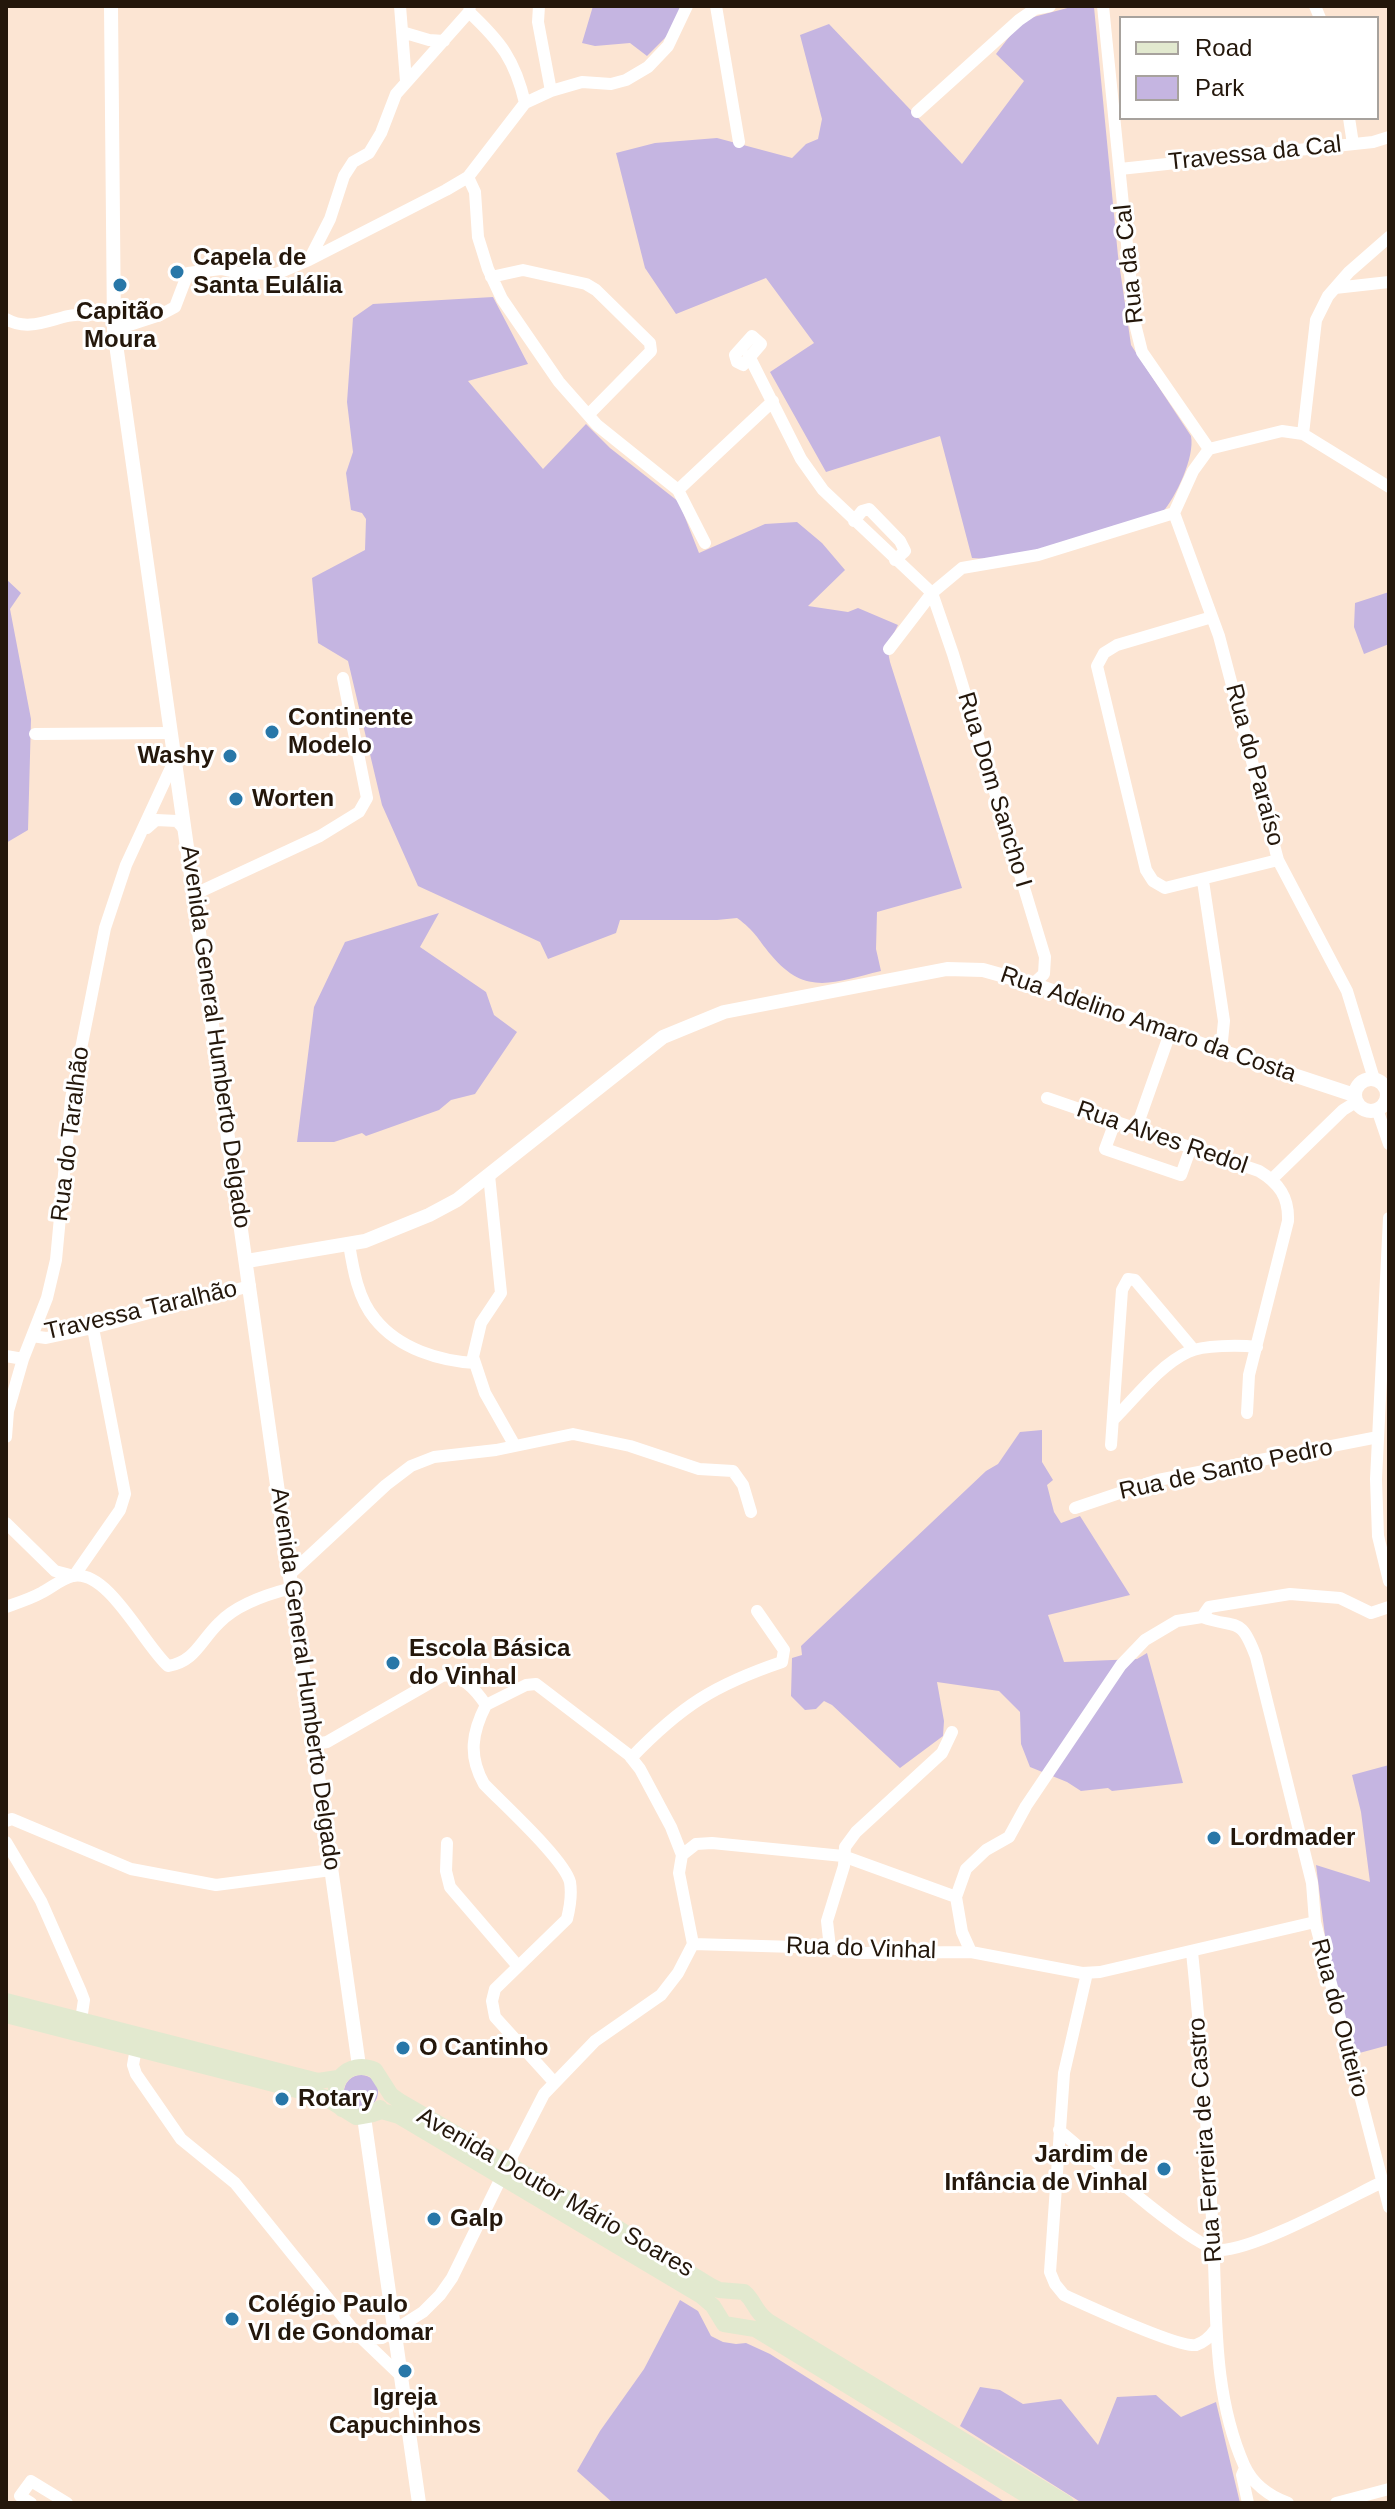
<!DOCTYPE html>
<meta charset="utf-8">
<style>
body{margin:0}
#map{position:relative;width:1395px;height:2509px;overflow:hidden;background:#fce5d3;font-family:Arial,sans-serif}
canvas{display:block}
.frame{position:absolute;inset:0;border:8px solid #24170b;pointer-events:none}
.legend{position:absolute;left:1119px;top:16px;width:260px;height:104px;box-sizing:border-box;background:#fff;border:2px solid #a7a29d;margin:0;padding:10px 14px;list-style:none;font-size:24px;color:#24170b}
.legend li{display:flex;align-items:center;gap:16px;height:40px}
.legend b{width:40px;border:2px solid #a7a29d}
</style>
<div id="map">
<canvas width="1395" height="2509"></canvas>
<div class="frame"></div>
<ul class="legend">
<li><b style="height:10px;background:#e2e9cf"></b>Road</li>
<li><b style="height:22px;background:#c5b5e1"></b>Park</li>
</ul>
</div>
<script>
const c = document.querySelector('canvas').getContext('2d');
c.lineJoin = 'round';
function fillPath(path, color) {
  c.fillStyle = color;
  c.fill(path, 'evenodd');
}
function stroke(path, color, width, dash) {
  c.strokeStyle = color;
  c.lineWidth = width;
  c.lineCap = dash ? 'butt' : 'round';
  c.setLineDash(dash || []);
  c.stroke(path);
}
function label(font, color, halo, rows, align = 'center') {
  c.font = font + ' Arial,sans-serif';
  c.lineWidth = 6;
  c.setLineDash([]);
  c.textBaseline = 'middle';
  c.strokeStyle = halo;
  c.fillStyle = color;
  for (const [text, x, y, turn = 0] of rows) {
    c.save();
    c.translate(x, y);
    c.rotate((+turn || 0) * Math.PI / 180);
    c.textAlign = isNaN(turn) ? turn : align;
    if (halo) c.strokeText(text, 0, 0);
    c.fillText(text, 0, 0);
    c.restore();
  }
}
fillPath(new Path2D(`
 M593 6H682L667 36 647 56 630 43 595 46 582 43Z
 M1075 6 1094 7 1118 256 1131 345 1191 436C1195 457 1176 497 1162 513L1004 560 972 558 940 436 826 472 770 372 814 343 766 278 676 314 645 268 616 153 655 143 717 138 792 158 806 144 818 139 822 119 800 35 829 24 962 164 1024 81 996 54 1022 20Z
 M493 297 528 364 468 381 543 469 586 424 610 448 679 502 699 553 765 524 797 522 822 543 845 570 808 606 848 612 858 608 898 625 887 647 890 662 962 888 877 912 876 949 881 971C834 982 806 997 771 955 757 938 755 931 737 918L717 920H620L616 933 548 959 540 942 418 886 382 805 348 661 318 643 312 578 365 550 366 519 362 513 351 510 346 473 353 452 347 402 353 318 373 304Z
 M6 579 21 593 10 609 31 719 28 830 6 843Z
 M1389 592V644L1364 654 1354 627 1355 603Z
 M439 913 420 947 486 992 494 1015 517 1032 475 1094 451 1100 439 1110 366 1136 362 1133 334 1142H297L314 1007 345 942Z
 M1042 1430V1462L1053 1480 1047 1485 1054 1512 1061 1523 1080 1516 1130 1595 1048 1615 1064 1662 1137 1659 1147 1653 1183 1783 1112 1791 1108 1788 1081 1791 1067 1782 1030 1767 1021 1744 1020 1712 999 1691 937 1682 944 1721 943 1736 900 1768 832 1705 824 1701 816 1709 805 1710 791 1696 792 1658 802 1655 801 1646 986 1471 998 1464 1020 1432Z
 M1389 1765V2045L1352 2055 1326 1944 1316 1865 1370 1882 1361 1812 1352 1775Z
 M344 2092a17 17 0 1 1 34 0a17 17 0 1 1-34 0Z
 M680 2300 698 2311 711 2336 723 2342 736 2344 746 2343 770 2354 1006 2503H613L577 2471 600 2431 644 2369Z
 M980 2387 1000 2390 1023 2404 1061 2399 1098 2445 1117 2397 1156 2395 1181 2417 1216 2402 1240 2503H1082L960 2426Z`), '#c5b5e1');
stroke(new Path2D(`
 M400 6 406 81
 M539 6 538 22 551 91
 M716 6 739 142
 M1103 6 1135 324 1142 352 1209 449 1282 431 1303 434 1389 487
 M1315 6 1320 18
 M469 12C501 42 515 60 525 103
 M402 32 429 40 444 41
 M917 112 1019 20 1035 9 1050 6
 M1349 118 1353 144
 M1120 169 1373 142 1389 137
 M468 177 475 192 478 237 488 269 502 299 559 382 597 425 678 490 705 543
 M309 260 330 219 344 176 353 162 369 153 381 133 396 94 469 12 470 6
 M491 277 523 270 586 284 596 290 650 343 651 351 589 414
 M1335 288 1389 282
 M6 319C27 331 46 321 68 316 82 313 99 315 114 315
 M114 330 160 315 175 307 188 273 221 269 240 273 276 274 309 260 446 190 468 177 525 103 551 91 582 82 611 84 626 80 648 67 668 46 687 6
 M752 336 761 344 743 365 737 362 735 355Z
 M749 356 801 459 823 490 932 593 953 654 1045 957 1044 974 1033 984
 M1303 434 1316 320 1328 296 1349 272 1389 237
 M1209 449 1193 471 1174 513 1219 636 1278 860 1347 991 1374 1079
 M678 490 773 401
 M854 521 862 511 869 509 900 541 905 551 895 560
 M1212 617 1117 645 1104 653 1097 666 1146 870 1153 881 1165 888 1278 860
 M889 649 932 593 962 568 1038 555 1174 513
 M35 734 171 733
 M147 828 156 820 177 821 185 830
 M1203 881 1224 1021 1221 1051
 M195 894 320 836 359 812 367 798 343 678
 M1047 1098 1259 1171C1279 1183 1289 1197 1288 1221L1249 1375 1247 1413
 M1377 1109 1389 1144
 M1115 1122 1105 1149 1181 1175 1191 1147
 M1136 1129 1170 1033
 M489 1175 501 1293 481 1323 473 1357 485 1393 515 1446
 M1272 1179 1343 1110 1356 1102
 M1389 1218 1376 1479 1378 1536 1389 1581
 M349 1244C353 1269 358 1299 375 1319 399 1349 440 1361 475 1363
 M32 1336 46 1338 93 1328 250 1286
 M6 1356 23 1359
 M1114 1419C1136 1397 1160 1365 1188 1352 1203 1345 1240 1345 1257 1347
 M6 1437 8 1411 23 1359 47 1298 56 1260 71 1099 105 928 126 865 175 759
 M1111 1445 1122 1290 1128 1279 1135 1280 1194 1350
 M1075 1508 1158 1480 1378 1437
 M6 1523 55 1571 74 1576 120 1510 125 1494 93 1328
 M290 1574 386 1485 411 1466 434 1457 496 1450 573 1434 630 1446 699 1469 733 1471 743 1485 751 1512
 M6 1607C17 1603 30 1599 41 1593 51 1588 61 1579 73 1576 108 1569 144 1645 168 1666 195 1662 201 1640 219 1623 236 1605 268 1594 292 1588
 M1389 1607 1371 1613 1340 1598 1290 1594 1209 1607 1202 1617C1237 1630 1240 1614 1256 1657L1312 1883 1315 1922 1389 2207
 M486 1705C472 1732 468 1756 484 1784 503 1804 564 1859 570 1882 572 1894 570 1907 567 1919L495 1989 492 2001 495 2017 554 2082
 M486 1705 526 1685 536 1684 629 1755 640 1769 671 1827 682 1855 679 1873 693 1944
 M315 1744 327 1742 442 1676C461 1672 476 1690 486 1705
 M631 1758C681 1706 714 1685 782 1662L784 1650 757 1611
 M6 1821 12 1819 131 1869 216 1885 331 1870
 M6 1842 41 1901 81 1992 84 2000 81 2020
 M447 1843 446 1871 450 1887 517 1965
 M682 1855 696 1844 712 1843 843 1856 956 1897
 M830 1948 827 1921 844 1866 845 1847 856 1832 942 1753 952 1732
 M971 1952 962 1932 956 1897 966 1869 986 1850 1009 1837 1026 1806 1121 1665 1145 1640 1177 1621 1202 1617
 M1192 1952C1202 2047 1208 2142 1213 2237 1217 2314 1212 2392 1244 2465 1252 2483 1269 2496 1288 2503
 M1087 1973 1064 2073 1050 2272 1055 2284 1064 2295C1086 2305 1178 2348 1196 2345 1205 2342 1210 2337 1215 2330
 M136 2048 133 2065 136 2074 181 2139 235 2183 356 2333 400 2375
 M1059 2130C1085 2152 1193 2248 1219 2250 1253 2251 1347 2199 1382 2182
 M508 2164 544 2094 595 2041 661 1995 678 1973 693 1944 830 1948 860 1953 971 1952 1082 1973 1100 1972 1315 1922
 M363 2339 382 2338 423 2312 440 2295 452 2278 502 2176
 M1245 2468 1242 2475 1248 2503
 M31 2503 20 2496 31 2481 67 2503
 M1336 2503 1389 2489`), '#fff', 12);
stroke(new Path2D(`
 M111 6 114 330 359 2066
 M1355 1095a16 16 0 1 1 32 0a16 16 0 1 1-32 0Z
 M247 1261 365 1241 429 1215 457 1200 663 1037 724 1012 947 969 983 970 1033 984 1221 1051 1354 1095
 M364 2117 419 2503`), '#fff', 14);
stroke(new Path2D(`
 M6 2001 318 2081 338 2078
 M6 2015 324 2097 356 2117 373 2114 380 2108
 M342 2109C324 2084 348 2058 375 2070L391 2095 401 2102 616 2227 711 2286 719 2290 744 2292C756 2302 753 2310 768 2321L1066 2503
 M373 2114 382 2111 399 2116 700 2295 713 2306 724 2324 755 2329 1039 2503`), '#e2e9cf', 16);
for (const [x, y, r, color] of [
 [177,272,8,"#2877a8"],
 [120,285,8,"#2877a8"],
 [272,732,8,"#2877a8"],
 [230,756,8,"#2877a8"],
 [236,799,8,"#2877a8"],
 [393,1663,8,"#2877a8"],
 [1214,1838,8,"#2877a8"],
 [403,2048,8,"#2877a8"],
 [282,2099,8,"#2877a8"],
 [1164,2169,8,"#2877a8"],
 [434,2219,8,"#2877a8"],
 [232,2319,8,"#2877a8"],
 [405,2371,8,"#2877a8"]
]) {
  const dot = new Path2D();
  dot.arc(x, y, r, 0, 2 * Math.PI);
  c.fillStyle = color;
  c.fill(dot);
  stroke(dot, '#fff', 3);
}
label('24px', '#24170b', '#fff', [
 ["Travessa da Cal",1255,154,-6],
 ["Rua da Cal",1130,264,-96],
 ["Rua do Paraíso",1254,765,75],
 ["Rua Dom Sancho I",994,790,73],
 ["Rua Adelino Amaro da Costa",1148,1025,19],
 ["Avenida General Humberto Delgado",215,1037,82],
 ["Rua do Taralhão",71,1134,-83],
 ["Rua Alves Redol",1162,1138,19],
 ["Travessa Taralhão",141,1311,-13],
 ["Rua de Santo Pedro",1226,1470,-12],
 ["Avenida General Humberto Delgado",305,1679,82],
 ["Rua do Vinhal",861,1949,2],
 ["Rua do Outeiro",1339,2018,75],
 ["Rua Ferreira de Castro",1206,2140,-94],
 ["Avenida Doutor Mário Soares",555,2193,30]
]);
label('bold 24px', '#24170b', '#fff', [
 ["Capela de",193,258],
 ["Santa Eulália",193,286],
 ["Capitão",120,312,"center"],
 ["Moura",120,340,"center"],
 ["Continente",288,718],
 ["Modelo",288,746],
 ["Washy",214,756,"right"],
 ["Worten",252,799],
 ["Escola Básica",409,1649],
 ["do Vinhal",409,1677],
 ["Lordmader",1230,1838],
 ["O Cantinho",419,2048],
 ["Rotary",298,2099],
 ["Jardim de",1148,2155,"right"],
 ["Infância de Vinhal",1148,2183,"right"],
 ["Galp",450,2219],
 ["Colégio Paulo",248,2305],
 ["VI de Gondomar",248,2333],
 ["Igreja",405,2398,"center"],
 ["Capuchinhos",405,2426,"center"]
], 'left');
</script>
